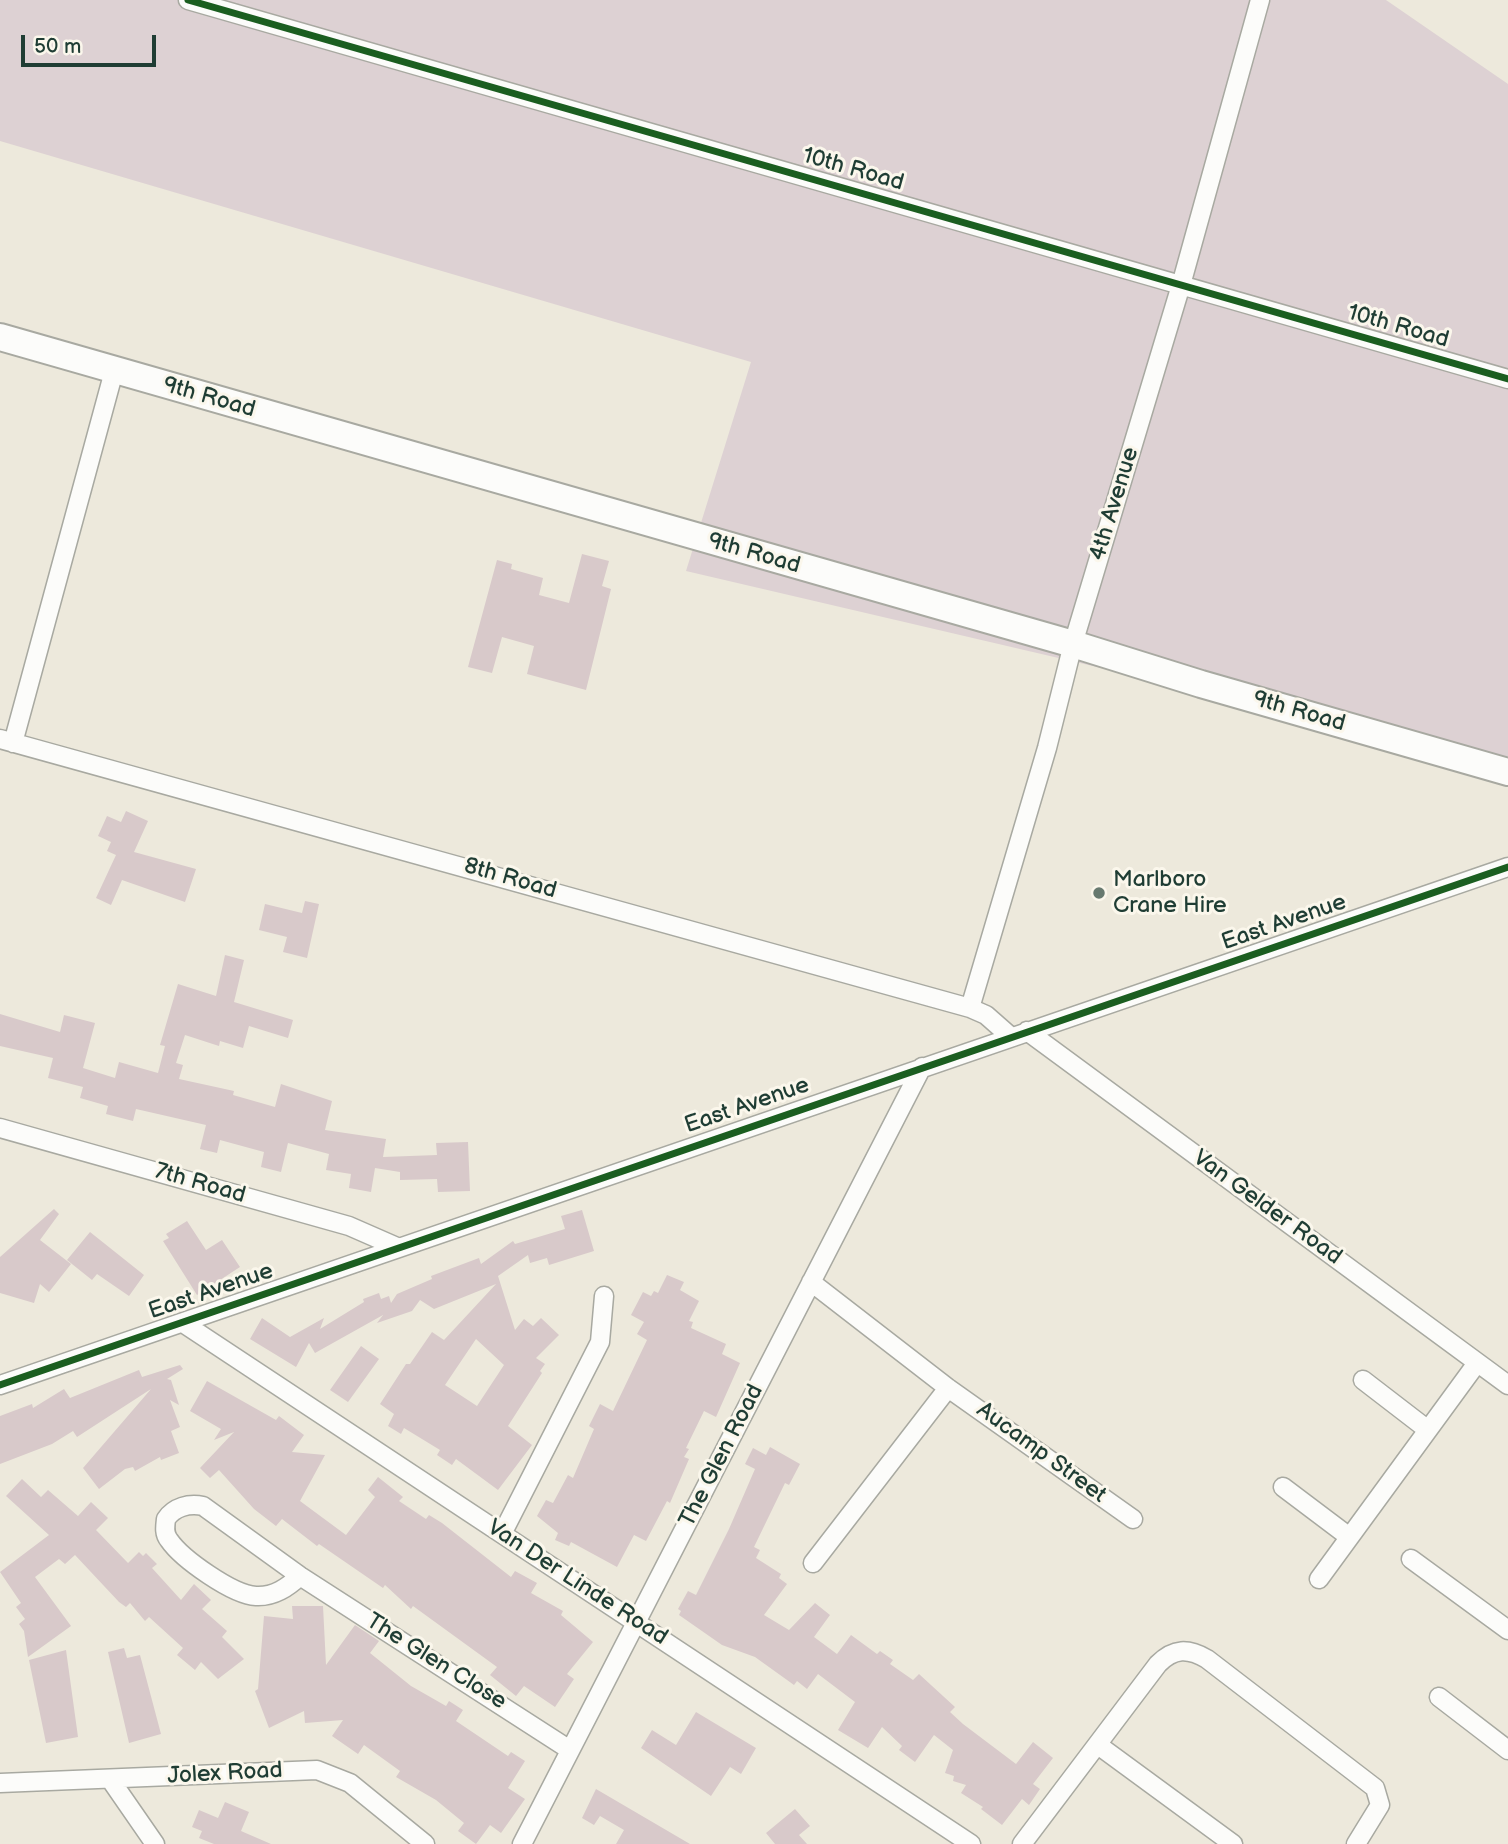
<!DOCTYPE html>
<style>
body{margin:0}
#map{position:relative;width:1508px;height:1844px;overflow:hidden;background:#ede9dc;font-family:"Balsamiq Sans",sans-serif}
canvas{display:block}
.scale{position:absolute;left:21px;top:35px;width:135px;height:32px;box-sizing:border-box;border:4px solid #1f3d34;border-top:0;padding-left:9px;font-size:21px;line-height:24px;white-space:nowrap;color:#1f3d34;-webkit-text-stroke:5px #fbf7ec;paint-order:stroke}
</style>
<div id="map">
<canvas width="1508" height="1844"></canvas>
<div class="scale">50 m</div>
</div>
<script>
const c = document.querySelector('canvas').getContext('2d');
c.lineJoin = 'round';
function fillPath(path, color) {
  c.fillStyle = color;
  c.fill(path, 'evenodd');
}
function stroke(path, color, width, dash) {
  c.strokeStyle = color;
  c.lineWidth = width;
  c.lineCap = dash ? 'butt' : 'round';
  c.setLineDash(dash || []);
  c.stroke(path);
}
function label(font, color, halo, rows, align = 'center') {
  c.font = font + ' "Balsamiq Sans",sans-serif';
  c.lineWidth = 6;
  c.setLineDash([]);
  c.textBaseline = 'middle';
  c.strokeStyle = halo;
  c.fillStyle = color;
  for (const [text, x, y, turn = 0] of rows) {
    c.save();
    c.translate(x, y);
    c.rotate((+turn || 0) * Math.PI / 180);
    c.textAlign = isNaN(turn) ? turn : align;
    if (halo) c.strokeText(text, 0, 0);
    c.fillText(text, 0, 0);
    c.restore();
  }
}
fillPath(new Path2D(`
 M0 0H1386L1508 84V763L686 571 751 362 0 141Z`), '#ddd1d3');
fillPath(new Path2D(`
 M582 554 609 561 602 586 611 589 586 690 527 674 534 646 502 637 492 673 468 667 497 560 512 564 511 569 543 578 539 595 569 603Z
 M126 811 148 821 134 852 196 869 185 902 122 880 111 905 96 898 116 855 107 851 111 842 98 836 107 816 121 822Z
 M305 901 319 904 307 958 283 952 287 937 259 930 265 904 302 913Z
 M225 955 244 960 234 1002 293 1020 288 1038 249 1026 243 1048 220 1041 219 1046 185 1035 176 1063 183 1065 179 1079 234 1091 233 1095 275 1107 281 1084 332 1101 325 1130 386 1139 383 1157 437 1155 436 1143 468 1142 470 1191 438 1192 437 1179 400 1180V1172L375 1168 371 1192 349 1188 351 1174 326 1170 329 1154 288 1143 281 1172 261 1167 264 1152 220 1140 217 1153 200 1149 206 1125 136 1109 133 1121 106 1114 108 1106 80 1098 83 1087 48 1078 53 1058 0 1046V1014L60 1032 64 1015 95 1023 83 1068 115 1078 119 1062 158 1073 165 1046 160 1045 178 984 216 996Z
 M54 1209 59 1214 40 1240 71 1264 49 1292 40 1284 34 1303 0 1293V1257Z
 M582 1210 594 1251 549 1265 547 1258 530 1263 528 1255 498 1276 515 1330 524 1319 533 1326 541 1318 559 1335 536 1358 545 1364 540 1371 542 1373 508 1426 532 1445 498 1490 456 1459 452 1465 437 1455 440 1450 404 1428 401 1434 388 1426 394 1414 380 1404 406 1364H410L432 1332 444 1340 496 1284 434 1309 420 1300 412 1311 377 1323 383 1315 315 1353 309 1343 296 1367 250 1339 262 1318 290 1337 324 1318 320 1329 364 1302 363 1299 379 1293 381 1299 389 1296 391 1303 397 1294 432 1279 431 1276 479 1258 481 1264 513 1241 515 1244 565 1229 561 1216ZM476 1339 504 1365 477 1406 445 1385Z
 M187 1221 206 1250 222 1240 240 1267 197 1295 163 1241 169 1238 166 1234Z
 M90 1232 144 1275 129 1296 97 1274 92 1280 67 1260Z
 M667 1275 684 1282 680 1290 699 1301 689 1321 693 1322 691 1328 726 1344 722 1354 740 1363 716 1417 704 1411 686 1448 689 1449 684 1457 689 1459 670 1503 667 1501 646 1541 634 1535 617 1567 571 1542 569 1546 555 1540 558 1533 537 1516 546 1500 553 1503 568 1475 573 1478 594 1429 589 1426 600 1404 613 1411 647 1340 637 1334 644 1322 631 1315 643 1292 651 1296 654 1291 658 1293Z
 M361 1346 379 1359 348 1402 330 1390Z
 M180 1365 183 1369 167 1379 171 1380 179 1405 170 1400 180 1427 171 1431 179 1453 161 1460 160 1457 135 1471 133 1467 125 1469 99 1489 83 1468 151 1389 77 1437 73 1431 52 1444 0 1464V1416L32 1404 33 1408 64 1389 70 1398 139 1370 142 1377Z
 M207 1381 276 1420 279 1416 304 1435 292 1452 325 1455 300 1501 346 1535 375 1497 368 1490 378 1477 403 1497 399 1501 426 1519 429 1515 442 1523 511 1577 515 1571 537 1583 531 1593 563 1611 561 1615 593 1642 567 1674 574 1679 555 1707 524 1686 516 1696 490 1675 497 1667 413 1606 411 1609 385 1585 383 1588 319 1544 317 1546 282 1519 276 1526 254 1509 219 1470 210 1478 200 1468 234 1432 214 1440 221 1429 190 1411Z
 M770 1447 800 1464 789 1485 785 1483 754 1547 760 1550 756 1558 781 1574 779 1578 787 1584 764 1615 789 1630 815 1603 830 1615 814 1637 837 1654 851 1635 877 1654 880 1651 893 1660 890 1664 913 1680 919 1674 955 1707 950 1712 963 1724 1016 1764 1033 1742 1053 1758 1033 1784 1040 1789 1029 1805 1022 1799 1002 1825 981 1809 983 1807 961 1793 966 1785 953 1781 954 1776 945 1773 953 1750 934 1735 915 1762 899 1750 902 1746 882 1727 868 1748 838 1730 855 1702 818 1674 807 1689 797 1681 794 1685 755 1657 722 1645 679 1615 681 1611 678 1609 688 1591 696 1595 729 1529 755 1469 745 1464 753 1448 766 1455Z
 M22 1479 41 1497 48 1490 78 1516 91 1502 108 1518 96 1530 128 1563 139 1552 143 1556 146 1553 157 1564 152 1568 181 1600 194 1584 211 1600 202 1609 227 1631 222 1637 244 1659 218 1679 201 1662 195 1670 177 1655 183 1648 149 1617 145 1621 130 1603 126 1607 119 1602 75 1555 65 1564 59 1559 35 1577 71 1626 28 1657 24 1631 19 1624 25 1619 16 1607 21 1603 0 1572 49 1535 6 1496Z
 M292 1606H323L326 1665 355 1625 379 1641 370 1653 411 1686 446 1706 449 1701 463 1710 456 1721 508 1756 511 1752 525 1761 508 1788 525 1799 501 1833 490 1825 476 1844 458 1831 464 1823 436 1800 396 1777 400 1771 364 1745 358 1754 332 1736 343 1720 305 1723 304 1711 269 1728 255 1691 258 1689 264 1616 293 1619Z
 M124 1648 127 1658 140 1655 161 1734 129 1743 108 1652Z
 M66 1650 78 1737 46 1743 29 1660Z
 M696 1712 756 1748 741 1774 730 1767 711 1796 641 1748 652 1730 676 1745Z
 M596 1789 690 1844H616L624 1830 600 1816 594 1825 582 1818Z
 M225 1802 249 1812 241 1831 271 1844H214L199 1838 202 1831 192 1827 199 1810 218 1818Z
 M795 1809 810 1826 799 1835 807 1844H775L766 1833Z`), '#d8c9ca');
const minor = new Path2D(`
 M188 0 1508 379
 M0 739 970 1008 986 1015 1011 1037
 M13 743 114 371
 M970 1008 1047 748 1073 644 1181 285 1260 0
 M1027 1031 1508 1385
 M0 1128 349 1226 397 1247
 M811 1282 948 1388 1133 1519
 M183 1323 971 1844
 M1363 1380 1428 1430
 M0 1385 1508 867
 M1283 1487 1348 1536
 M502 1534 600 1342 604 1296
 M1411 1559 1508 1630
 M813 1563 948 1388
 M300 1576C288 1587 274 1597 256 1596 233 1595 182 1559 169 1540 164 1534 165 1527 166 1519 174 1507 189 1503 203 1506L300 1576 570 1750
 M1319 1579 1477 1363
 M1439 1697 1508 1750
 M1098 1745 1233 1844
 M110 1779 155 1844
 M0 1783 317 1770 350 1783 425 1844
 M522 1844 922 1067
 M1022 1844 1158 1664C1174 1648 1188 1648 1207 1659L1375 1788 1380 1805 1356 1844`);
const secondary = new Path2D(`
 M0 337 1073 644 1201 684 1508 772`);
stroke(minor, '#a8a9a1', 21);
stroke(secondary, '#a8a9a1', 30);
stroke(minor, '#fcfcfa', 18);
stroke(secondary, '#fcfcfa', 26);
stroke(new Path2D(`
 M188 0 1508 379
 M0 1385 1508 867`), '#1b5e20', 7);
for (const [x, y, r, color] of [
 [1099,893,7,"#67796f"]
]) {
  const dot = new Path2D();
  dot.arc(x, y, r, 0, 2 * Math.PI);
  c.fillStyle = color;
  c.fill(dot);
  stroke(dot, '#fbf7ec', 2.5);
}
label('23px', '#1f3d34', '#fbf7ec', [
 ["10th Road",853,170,16],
 ["10th Road",1398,327,16],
 ["9th Road",209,398,16],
 ["4th Avenue",1115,504,-73],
 ["9th Road",754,554,16],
 ["9th Road",1299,712,16],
 ["8th Road",510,879,16],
 ["East Avenue",1284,923,-19],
 ["East Avenue",747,1106,-19],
 ["7th Road",200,1184,16],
 ["Van Gelder Road",1267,1208,36],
 ["East Avenue",211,1292,-19],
 ["Aucamp Street",1041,1453,36],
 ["The Glen Road",722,1456,-63],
 ["Van Der Linde Road",577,1583,33],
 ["The Glen Close",436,1662,32],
 ["Jolex Road",225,1774,-3]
]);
label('23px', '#1f3d34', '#fbf7ec', [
 ["Marlboro",1113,880],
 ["Crane Hire",1113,906]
], 'left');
</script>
